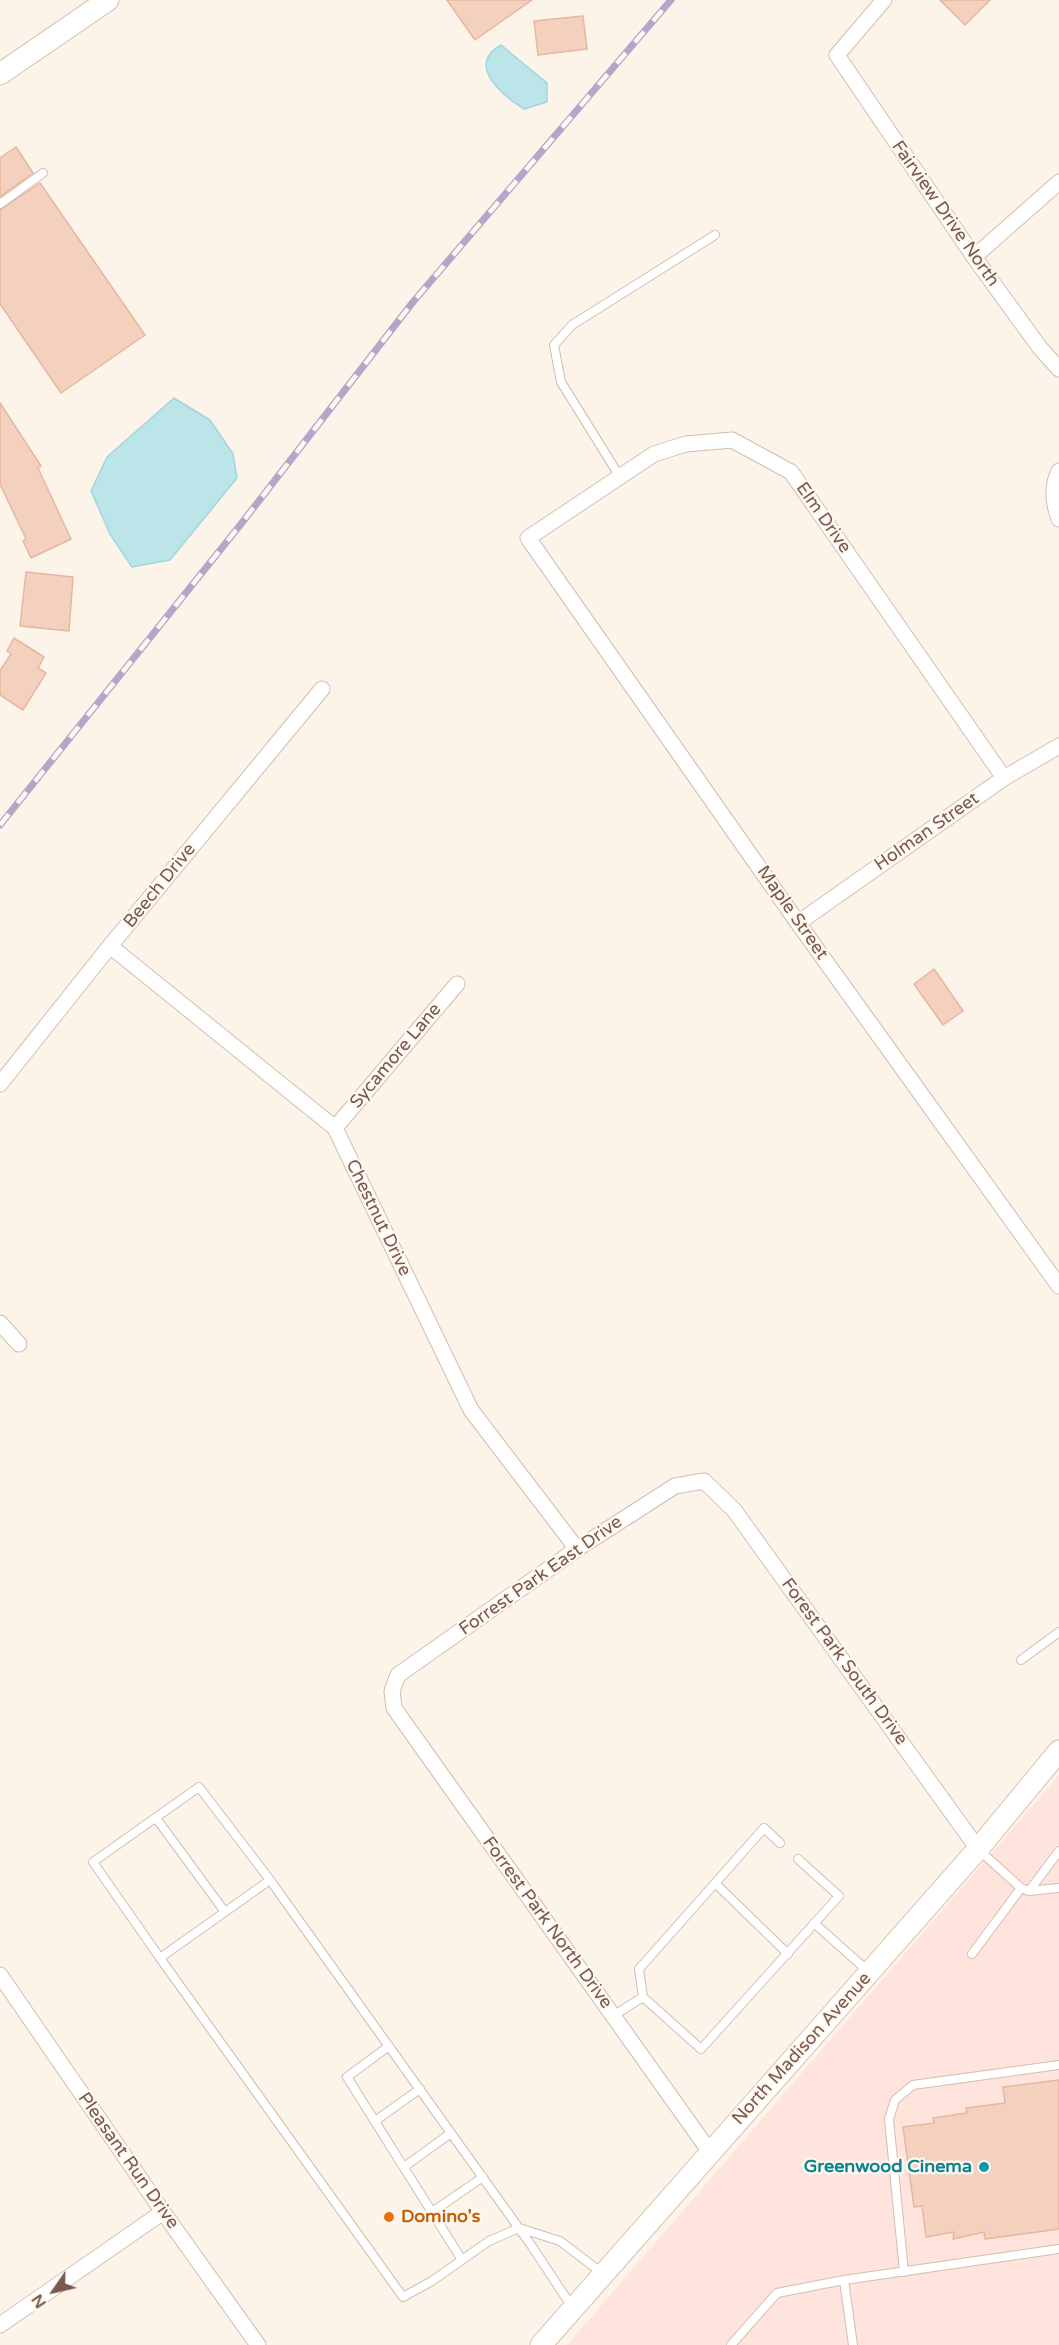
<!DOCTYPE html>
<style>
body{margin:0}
#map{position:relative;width:1059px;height:2345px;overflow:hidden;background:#fdf4e9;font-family:"Varela Round",sans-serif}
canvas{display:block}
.north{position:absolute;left:24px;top:2261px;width:60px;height:60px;-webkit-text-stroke:4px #fff8f0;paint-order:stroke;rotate:236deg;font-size:16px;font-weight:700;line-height:24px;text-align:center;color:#7a584b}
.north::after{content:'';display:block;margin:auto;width:21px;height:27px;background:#7a584b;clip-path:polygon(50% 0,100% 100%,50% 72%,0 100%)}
</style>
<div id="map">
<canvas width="1059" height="2345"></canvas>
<div class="north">N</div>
</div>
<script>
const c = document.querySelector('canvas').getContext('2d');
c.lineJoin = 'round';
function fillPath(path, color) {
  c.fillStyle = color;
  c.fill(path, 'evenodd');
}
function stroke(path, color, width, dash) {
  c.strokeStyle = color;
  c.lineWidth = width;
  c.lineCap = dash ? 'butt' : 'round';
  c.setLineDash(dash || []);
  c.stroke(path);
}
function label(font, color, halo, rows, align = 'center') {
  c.font = font + ' "Varela Round",sans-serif';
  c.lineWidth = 4.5;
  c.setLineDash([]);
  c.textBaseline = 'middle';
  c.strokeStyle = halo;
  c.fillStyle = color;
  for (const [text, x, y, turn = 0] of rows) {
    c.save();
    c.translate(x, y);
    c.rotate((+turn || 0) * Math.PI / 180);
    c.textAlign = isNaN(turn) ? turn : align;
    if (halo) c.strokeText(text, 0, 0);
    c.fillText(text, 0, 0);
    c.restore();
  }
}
fillPath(new Path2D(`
 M1059 1775V2345H567Z`), '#fee4dd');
const water = new Path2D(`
 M501 45 547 83V102L524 109C503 96 465 65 501 45Z
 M174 398 210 420 233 454 237 478 170 560 132 567 110 534 91 491 107 457Z`);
fillPath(water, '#bce5e9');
stroke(water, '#a1d6db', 1.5);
const building = new Path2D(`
 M447 0H532L475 40Z
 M940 0H990L965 25Z
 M583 16 587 49 538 55 534 21Z
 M16 147 33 173 0 197V158Z
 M40 183 145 335 61 393 0 304V210Z
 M0 403 41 466 38 468 71 539 31 558 23 541 26 539 0 484Z
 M26 572 73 577 69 631 20 626Z
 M14 638 44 657 38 668 46 673 23 710 0 695V671L11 654 7 651Z
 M934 969 963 1011 943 1025 914 984Z
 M1059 2080V2229L985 2239 984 2232 953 2239 954 2232 926 2237 922 2206 914 2207 903 2127 934 2123 933 2118 967 2113 966 2108 1005 2103 1003 2087Z`);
fillPath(building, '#f4d1bf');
stroke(building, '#e7b69f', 1.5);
const service = new Path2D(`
 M0 204 43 173
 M620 477 561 382 554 345 572 325 715 235
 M1021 1660 1059 1632
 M156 1818 225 1912
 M980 1851 1021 1888 1029 1891 1059 1888
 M270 1880 160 1958 403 2297 432 2281 489 2241 519 2228 560 2241 602 2273
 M715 1883 788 1954
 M1029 1891 1059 1851
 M814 1923 869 1972
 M972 1954 1021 1888
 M160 1958 93 1862 199 1787 270 1880 531 2245 572 2307
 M643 1997 639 1969 764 1828 780 1843
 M613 2016 643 1997 701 2049 839 1896 798 1859
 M389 2046 347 2077 462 2260
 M375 2121 420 2089
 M404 2167 451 2133
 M432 2212 483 2177
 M904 2272 889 2119 895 2100 913 2085 1059 2065
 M844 2280 853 2345
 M731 2345 777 2293 844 2280 1059 2249`);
const minor = new Path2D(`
 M884 0 837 55 974 257 1040 348 1059 369
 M974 257 1059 182
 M1059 471C1051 487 1053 503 1059 519
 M1004 778 791 472 732 440 686 444 654 454 528 538 798 923 1059 1286
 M798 923 1004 778 1059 746
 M110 946 335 1128 471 1410 577 1549
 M0 1084 110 946 322 689
 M335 1128 457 984
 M0 1323 19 1344
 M0 1975 163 2212 258 2345
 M710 2152 394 1708 392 1691 398 1675 577 1549 675 1486 704 1481 734 1510 978 1849
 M0 2325 163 2212`);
const secondary = new Path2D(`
 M0 74 108 0
 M541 2345 978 1849 1059 1751`);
stroke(service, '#d3bdb0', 10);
stroke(minor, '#d3bdb0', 17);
stroke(secondary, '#d6bdad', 23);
stroke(service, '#fff', 8);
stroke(minor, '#fff', 15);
stroke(secondary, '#fff', 21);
const rail = new Path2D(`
 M0 825 241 524 413 302 671 0`);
stroke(rail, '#b6a5c9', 7);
stroke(rail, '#fff8f0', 4.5, [14]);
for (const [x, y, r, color] of [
 [984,2167,6,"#0f9aa8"],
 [389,2217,6,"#e8710a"]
]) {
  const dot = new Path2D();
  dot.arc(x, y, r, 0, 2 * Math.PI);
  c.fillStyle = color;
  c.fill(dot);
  stroke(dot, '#fff8f0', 2);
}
label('18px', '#7a584b', '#fff8f0', [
 ["Fairview Drive North",945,214,55],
 ["Elm Drive",823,518,55],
 ["Holman Street",927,832,-35],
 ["Beech Drive",160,886,-51],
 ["Maple Street",792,913,55],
 ["Sycamore Lane",396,1056,-50],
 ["Chestnut Drive",378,1218,64],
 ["Forrest Park East Drive",541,1576,-35],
 ["Forest Park South Drive",844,1662,54],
 ["Forrest Park North Drive",547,1923,54],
 ["North Madison Avenue",802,2049,-48],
 ["Pleasant Run Drive",128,2161,55]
]);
label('bold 18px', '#0d838f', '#fff8f0', [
 ["Greenwood Cinema",972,2167]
], 'right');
label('bold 18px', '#c56008', '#fff8f0', [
 ["Domino's",401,2217]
], 'left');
</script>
